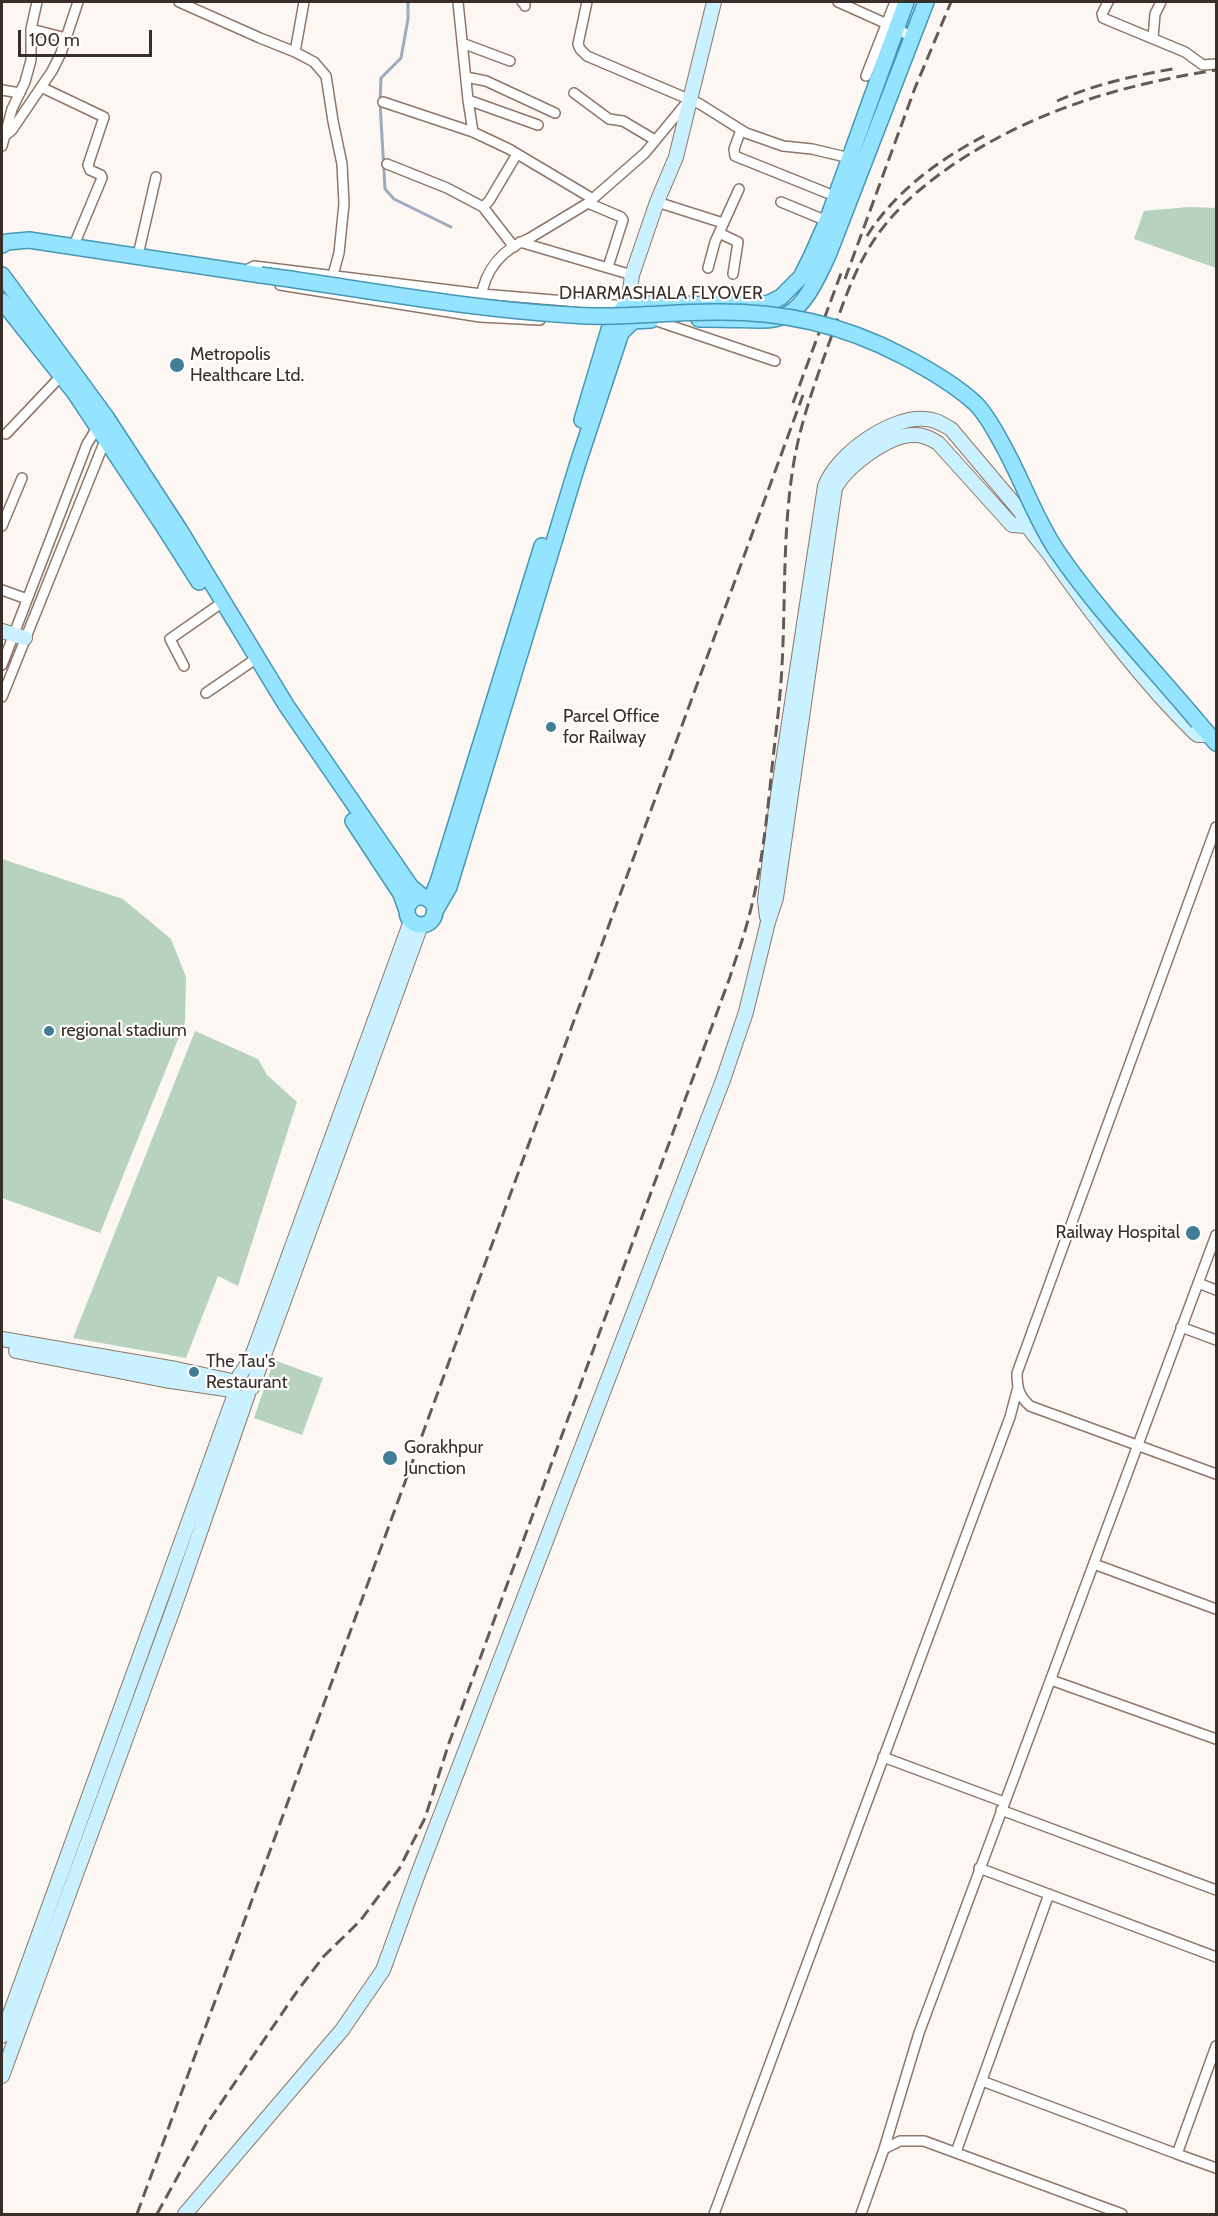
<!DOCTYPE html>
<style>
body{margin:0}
#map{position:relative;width:1218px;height:2216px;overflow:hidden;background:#fcf7f3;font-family:Cabin,sans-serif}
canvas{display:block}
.frame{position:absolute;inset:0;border:3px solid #392e28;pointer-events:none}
.scale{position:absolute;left:18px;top:30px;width:134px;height:27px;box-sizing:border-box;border:3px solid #392e28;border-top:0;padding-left:8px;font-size:18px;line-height:21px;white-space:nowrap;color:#392e28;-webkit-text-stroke:4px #fff;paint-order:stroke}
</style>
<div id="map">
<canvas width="1218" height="2216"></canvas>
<div class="frame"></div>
<div class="scale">100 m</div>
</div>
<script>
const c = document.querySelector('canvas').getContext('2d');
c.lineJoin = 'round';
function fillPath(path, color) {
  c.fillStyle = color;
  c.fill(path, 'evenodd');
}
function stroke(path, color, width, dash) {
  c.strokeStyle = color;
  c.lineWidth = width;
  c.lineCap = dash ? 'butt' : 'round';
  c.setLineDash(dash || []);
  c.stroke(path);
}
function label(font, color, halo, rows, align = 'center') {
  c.font = font + ' Cabin,sans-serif';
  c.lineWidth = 4.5;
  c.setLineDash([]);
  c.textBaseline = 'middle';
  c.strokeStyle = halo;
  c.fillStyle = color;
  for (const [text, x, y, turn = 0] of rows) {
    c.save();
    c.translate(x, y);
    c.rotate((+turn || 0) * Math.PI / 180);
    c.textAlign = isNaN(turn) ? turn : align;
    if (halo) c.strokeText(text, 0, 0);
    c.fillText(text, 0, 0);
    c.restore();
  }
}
fillPath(new Path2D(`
 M1189 207 1216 208V268L1134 239 1144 211Z
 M2 859 123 899 171 939 186 977 185 1022 100 1233 2 1198Z
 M195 1031 258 1059 267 1075 297 1102 238 1286 218 1276 186 1358 73 1338Z
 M274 1360 323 1378 302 1435 254 1418Z`), '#b7d2bf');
stroke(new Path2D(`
 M408 2V19L401 58 381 78 380 102 385 189 394 199 451 227`), '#9cacbd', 3);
const street = new Path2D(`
 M179 2 260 38 295 52 314 62 326 76 333 121 342 164 344 204 339 253 333 275
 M458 2 468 100 538 125
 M522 2 525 4V6
 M587 2 578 44 580 49 587 56 700 104 746 133 783 146 812 149 850 158
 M838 2 896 28 913 38
 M1108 2 1102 14 1103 18 1185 52 1203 65 1216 64
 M31 29 66 38
 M1153 38 1155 14 1161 2
 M462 43 510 61
 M295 52 304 2
 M866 76 895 2
 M466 77 486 81 555 113
 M41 87 104 117 88 165 90 170 101 175 102 178 74 245
 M2 90 20 93
 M574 93 609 119 623 121 655 140
 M468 100 473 132
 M383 102 473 132 509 149 593 199
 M741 130 734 149 735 156 827 193
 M6 135 12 130 52 71 61 53 78 2
 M2 146 12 109 25 82 31 60V29L37 2
 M387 164 447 188 483 207 514 247
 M657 202 723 223
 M781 202 827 221
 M588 203 621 217 623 220 608 267
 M483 207 489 201 517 154
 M719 233 738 242 733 274
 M520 242 632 275
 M138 255 156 177
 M708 268 715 242 739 189
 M243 272 254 266 482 294 625 306
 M280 285 480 317 540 320
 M481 298C485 269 503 249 530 238L588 203 645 153 688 101
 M654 320 775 361
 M6 434 61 376
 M2 526 22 478
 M2 590 27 599
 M2 665 87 444 100 423
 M184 666 170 639 223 602
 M206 693 257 658
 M2 697 106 438
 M1216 827 1017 1373C1017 1388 1019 1396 1030 1406L1216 1474
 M1198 1283 1216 1290
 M1181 1327 1216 1340
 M1094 1564 1216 1609
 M1051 1680 1216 1739
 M883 1757 1004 1802
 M1001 1810 1216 1890
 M979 1868 1216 1957
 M982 2081 1177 2154 1216 2046
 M884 2149 900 2141H924L1122 2214
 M956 2152 1049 1894
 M1177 2154 1216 2168
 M714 2214 1010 1417 1018 1387
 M861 2214 884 2149 919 2033 1216 1235`);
const secondary = new Path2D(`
 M628 305 632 275 657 202 676 157 714 2
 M2 631 25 638
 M767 917 765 900 776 808 825 486C837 454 891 416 925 419 935 419 942 424 951 429L1021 512C1027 530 1041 542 1052 558 1095 618 1142 681 1195 733L1198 735H1209
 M2 1339 176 1369 232 1381
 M16 1351 164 1380 232 1390
 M239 1376 251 1359 411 921
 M252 1388 421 925
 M2 2036 235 1394
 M2 2076 174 1607 248 1394
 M185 2214 342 2030 383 1970 418 1874 723 1080 746 1012 768 922 776 898 835 488C847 466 890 433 916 435 924 435 931 439 938 443L1012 525 1026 526`);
const primary = new Path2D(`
 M2 245 7 242 29 240 261 275
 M2 275 106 417 179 529 286 705 411 887 423 897
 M2 301 75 393 164 527 199 582
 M699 319C780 317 791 339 829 253L926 2
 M582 420 611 323 625 306 638 304 758 305 769 303 781 297 801 277 812 255 827 221 906 2
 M1198 722 1216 743
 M353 821 401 894 407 911
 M407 911a14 14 0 1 1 28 0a14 14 0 1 1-28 0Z
 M430 901 438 882 542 546
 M434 913 449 887 577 466 621 333 633 321 651 320`);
stroke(street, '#8f7668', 12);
stroke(secondary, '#8f7668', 16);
stroke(primary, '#4697b4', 18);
stroke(street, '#fff', 9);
stroke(secondary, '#caf1ff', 14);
stroke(primary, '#94e3ff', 15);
stroke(new Path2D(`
 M1057 101C1095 84 1137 75 1178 68
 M867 236C895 191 940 159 986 135
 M845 279 915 88 951 2
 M793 403 843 268
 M137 2214 803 395
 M157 2214 206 2125 298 1990 324 1956 360 1921 399 1869 425 1818 449 1743 730 977C736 957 744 937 749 916 762 868 767 817 772 768 775 739 779 710 781 682 786 613 782 543 792 474 798 430 813 388 828 346 841 310 852 273 874 240 895 208 926 183 957 162 1038 109 1122 85 1216 70`), '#655b56', 3, [12, 6]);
const primaryBridge = new Path2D(`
 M261 275C364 289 467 309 571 315 618 319 665 312 713 312 782 311 842 324 903 356 928 369 954 384 975 403 985 413 993 427 1000 440 1021 476 1034 517 1057 551 1097 610 1152 667 1198 722`);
stroke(primaryBridge, '#4697b4', 18, []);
stroke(primaryBridge, '#94e3ff', 15);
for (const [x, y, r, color] of [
 [177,365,8,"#417e95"],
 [551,727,6,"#417e95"],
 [49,1031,6,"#417e95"],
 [1193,1233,8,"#417e95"],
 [194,1372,6,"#417e95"],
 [390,1458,8,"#417e95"]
]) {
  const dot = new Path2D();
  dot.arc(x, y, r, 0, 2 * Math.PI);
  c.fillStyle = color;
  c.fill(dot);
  stroke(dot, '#fff', 2);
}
label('18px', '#392e28', '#fff', [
 ["DHARMASHALA FLYOVER",661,294]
]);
label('18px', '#392e28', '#fff', [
 ["Metropolis",190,355],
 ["Healthcare Ltd.",190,376],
 ["Parcel Office",563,717],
 ["for Railway",563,738],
 ["regional stadium",61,1031],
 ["Railway Hospital",1180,1233,"right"],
 ["The Tau's",206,1362],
 ["Restaurant",206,1383],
 ["Gorakhpur",404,1448],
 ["Junction",404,1469]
], 'left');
</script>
